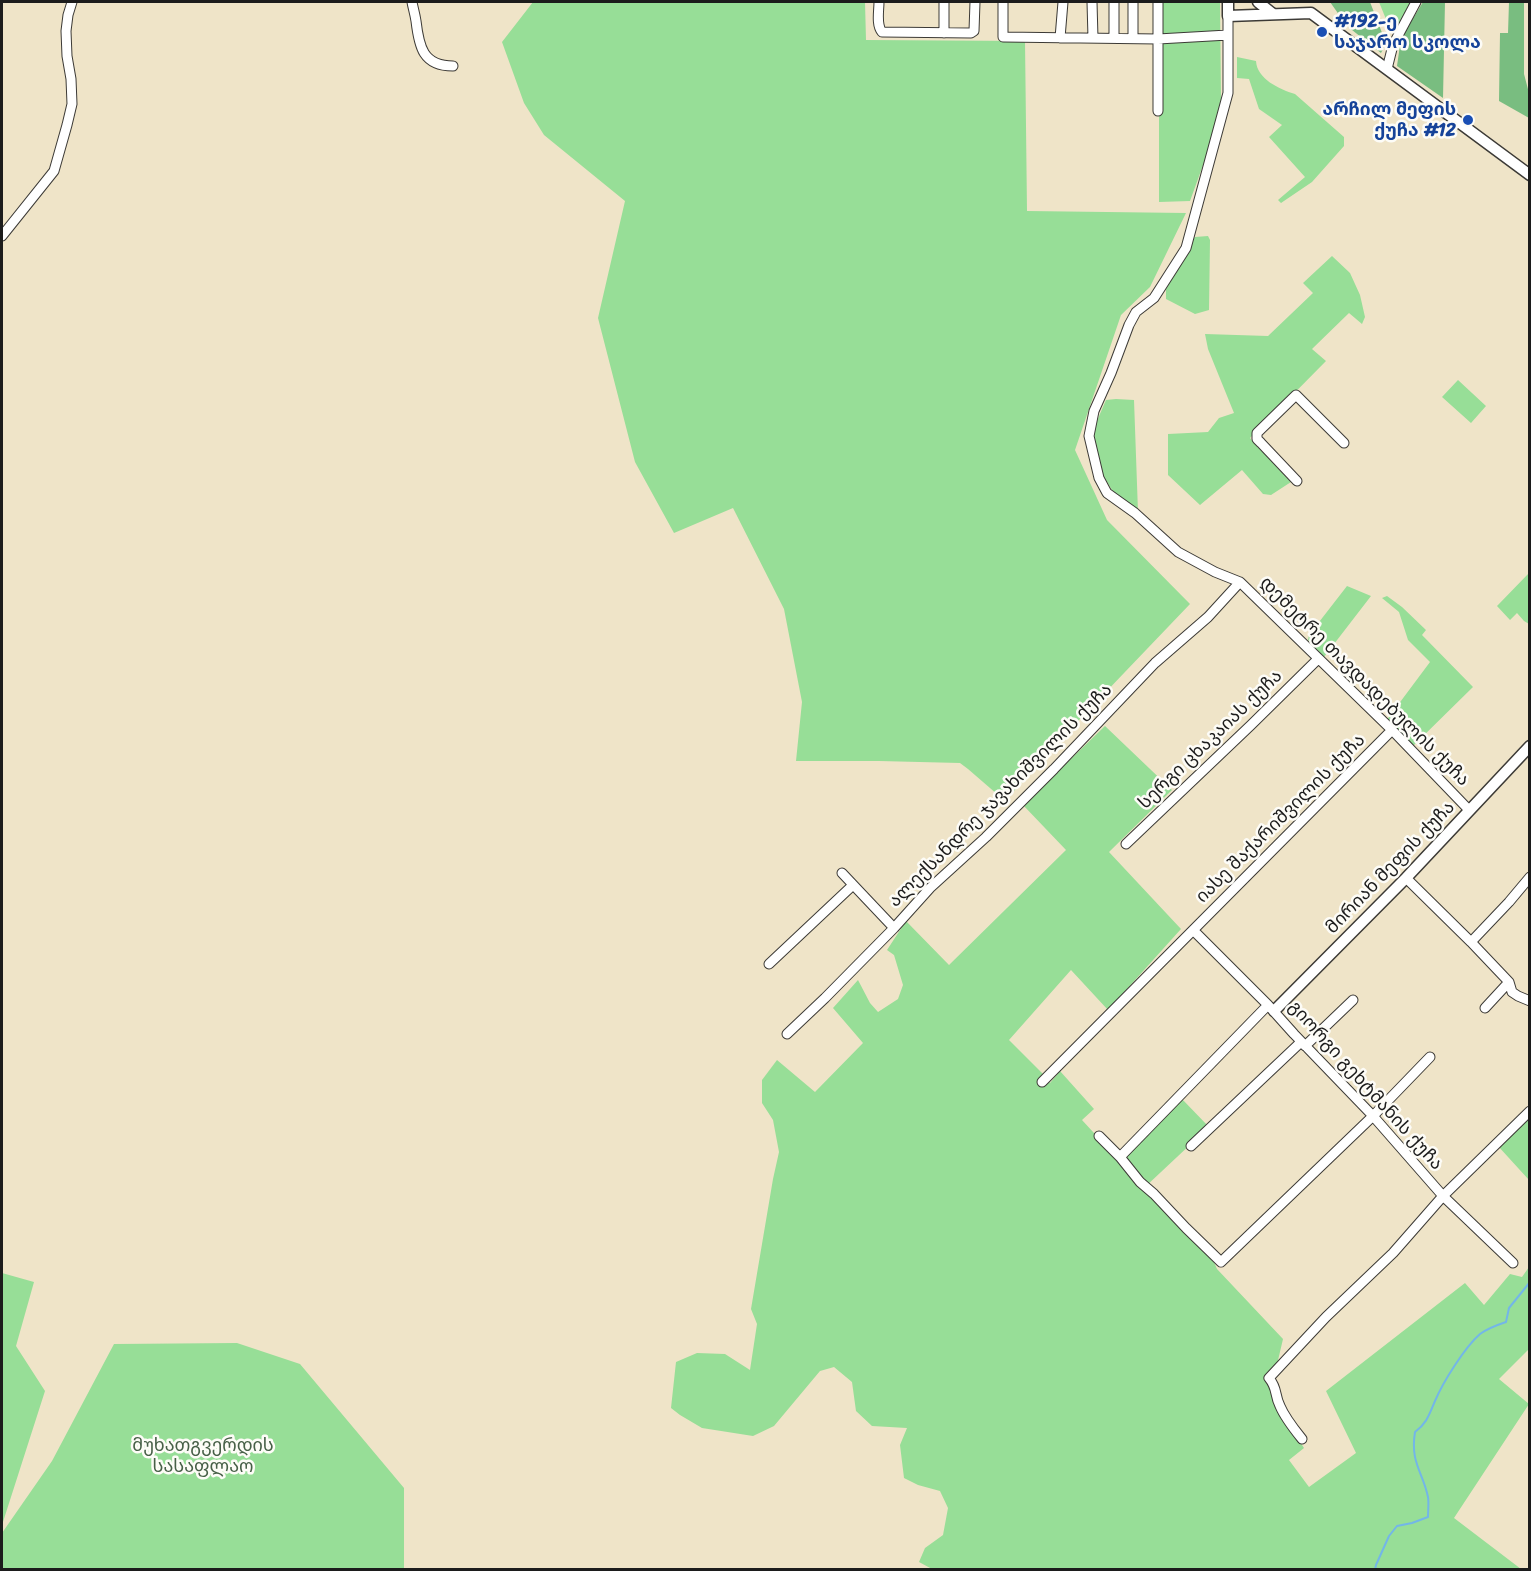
<!DOCTYPE html>
<meta charset="utf-8">
<style>
body{margin:0}
#map{position:relative;width:1531px;height:1571px;overflow:hidden;background:#efe4c8;font-family:Sriracha,sans-serif}
canvas{display:block}
.frame{position:absolute;inset:0;border:3px solid #1c1c1c;pointer-events:none}
</style>
<div id="map">
<canvas width="1531" height="1571"></canvas>
<div class="frame"></div>
</div>
<script>
const c = document.querySelector('canvas').getContext('2d');
c.lineJoin = 'round';
function fillPath(path, color) {
  c.fillStyle = color;
  c.fill(path, 'evenodd');
}
function stroke(path, color, width, dash) {
  c.strokeStyle = color;
  c.lineWidth = width;
  c.lineCap = dash ? 'butt' : 'round';
  c.setLineDash(dash || []);
  c.stroke(path);
}
function label(font, color, halo, rows, align = 'center') {
  c.font = font + ' Sriracha,"Noto Sans Georgian",sans-serif';
  c.lineWidth = 5;
  c.setLineDash([]);
  c.textBaseline = 'middle';
  c.strokeStyle = halo;
  c.fillStyle = color;
  for (const [text, x, y, turn = 0] of rows) {
    c.save();
    c.translate(x, y);
    c.rotate((+turn || 0) * Math.PI / 180);
    c.textAlign = isNaN(turn) ? turn : align;
    if (halo) c.strokeText(text, 0, 0);
    c.fillText(text, 0, 0);
    c.restore();
  }
}
fillPath(new Path2D(`
 M533 2H865L866 40 1025 41 1027 211 1186 213 1150 287 1121 315 1075 450 1107 520 1190 604 1059 741 1005 801 968 769 960 763 879 761H796L802 702 784 609 733 508 674 533 635 462 598 318 625 201 544 135 524 103 502 42Z
 M1159 2H1220L1221 100 1206 157 1190 201 1159 202Z
 M1379 2H1411L1397 30 1390 29Z
 M1237 57 1256 61C1257 79 1279 89 1295 94L1344 137V146L1312 182 1281 203 1278 200 1305 177 1269 137 1282 125 1259 109 1249 79 1237 78Z
 M1208 236 1210 240 1209 310 1195 314 1166 299V289L1190 243 1195 237Z
 M1332 256 1350 273 1360 295 1365 317 1362 324 1349 313 1312 349 1326 361 1250 438 1291 482 1271 495 1263 494 1242 470 1200 505 1168 475V434L1208 432 1219 418 1234 413 1208 349 1205 334 1268 336 1313 293 1303 283Z
 M1458 380 1486 406 1471 423 1442 397Z
 M1116 399 1134 400 1138 512 1115 495 1101 472 1093 430 1106 400Z
 M1529 573V624L1524 621 1517 613 1510 620 1497 606Z
 M1347 586 1371 596 1324 657 1308 640 1309 635Z
 M1387 596 1402 607 1426 630 1422 635 1473 687 1412 747 1386 721 1430 662 1408 640 1399 612 1382 598Z
 M1105 726 1172 790 1109 852 1181 929 1108 1010 1071 970 1009 1040 1044 1075 1050 1083 1060 1071 1094 1109 1082 1120 1116 1157 1182 1099 1209 1127 1145 1187 1213 1260 1217 1269 1283 1339 1271 1390 1279 1410 1304 1448 1289 1460 1309 1487 1356 1453 1326 1391 1465 1283 1484 1305 1510 1274 1522 1277 1529 1267V1349L1499 1379 1529 1404 1454 1518 1521 1569H932L919 1562 925 1548 943 1535 948 1508 940 1491 918 1485 904 1478 900 1445 907 1428 872 1426 856 1411 852 1382 834 1367 820 1371 774 1426 753 1436 702 1428 680 1415 671 1408 676 1362 697 1353 725 1354 750 1370 757 1324 751 1309 773 1179 779 1152 773 1120 762 1103V1080L777 1060 815 1092 863 1043 833 1008 858 980 870 1003 878 1012 898 999 903 985 894 955 887 950 906 921 949 965 1066 850 1023 805Z
 M1529 1115V1180L1498 1146Z
 M2 1273 34 1282 16 1346 45 1391 2 1525Z
 M237 1343 300 1364 404 1488V1569H2V1533L52 1461 114 1344Z`), '#97de97');
fillPath(new Path2D(`
 M1330 2H1370L1386 43 1381 53 1347 26Z
 M1423 2H1445L1443 98 1397 66 1401 38Z
 M1509 2H1524V74L1529 93V118L1499 101 1500 33H1508Z`), '#79bd80');
stroke(new Path2D(`
 M1375 1570 1376 1565 1389 1536 1397 1526 1412 1523 1428 1517C1428 1510 1429 1503 1428 1497 1423 1472 1410 1463 1415 1432 1427 1423 1429 1415 1435 1401 1443 1382 1465 1347 1480 1334 1488 1328 1497 1325 1506 1322L1509 1308 1530 1282`), '#73b6e8', 2);
const minor = new Path2D(`
 M412 2C413 8 415 14 416 21 419 47 423 66 453 66
 M879 2C879 11 876 25 882 32L971 33 974 31 975 2
 M944 2V33
 M1003 2V37L1158 39 1228 35
 M1092 2 1093 38
 M1114 2V38
 M1158 2V111
 M1228 16V93L1186 248 1154 298 1136 312 1129 325 1111 373 1094 411 1089 436 1099 478 1107 493 1135 513 1178 552 1215 572 1240 582 1392 730 1469 810
 M1060 38 1063 2
 M1133 38V2
 M1387 69 1393 45 1416 2
 M2 236 54 171 67 125 72 104 71 79 67 56 66 31 68 15 72 2
 M1297 481 1261 443 1257 439V433L1296 395 1344 443
 M1126 844 1251 725 1318 659
 M842 873 894 928
 M1406 878 1471 942 1509 982 1512 992 1518 996 1530 1001
 M1193 930 1268 1005 1294 1034 1373 1116 1443 1196 1513 1263
 M1471 942 1509 902 1530 877
 M769 964 853 885
 M1485 1008 1509 982
 M787 1034 825 998 894 928 930 888 986 837 1054 769 1155 663 1208 617 1240 582
 M1305 1046 1353 1000
 M1042 1082 1392 730
 M1099 1136 1120 1157 1140 1182 1154 1194 1186 1228 1221 1262 1373 1116 1430 1057
 M1191 1146 1301 1042
 M1120 1157 1268 1005
 M1302 1439C1294 1429 1285 1418 1280 1406 1274 1394 1278 1389 1269 1378L1326 1317 1393 1253 1443 1196 1530 1111`);
const tertiary = new Path2D(`
 M1228 2V16L1311 13 1530 175
 M1258 2 1273 14
 M1274 1011 1406 878 1530 746`);
stroke(minor, '#3c3a36', 11);
stroke(tertiary, '#3c3a36', 13);
stroke(minor, '#fff', 9);
stroke(tertiary, '#fff', 10);
for (const [x, y, r, color] of [
 [1322,32,6,"#1a4fb4"],
 [1468,120,6,"#1a4fb4"]
]) {
  const dot = new Path2D();
  dot.arc(x, y, r, 0, 2 * Math.PI);
  c.fillStyle = color;
  c.fill(dot);
  stroke(dot, '#fdfcf7', 2);
}
label('bold 18px', '#164399', '#fdfcf7', [
 ["#192-ე",1334,22],
 ["საჯარო სკოლა",1334,43],
 ["არჩილ მეფის",1456,110,"right"],
 ["ქუჩა #12",1456,131,"right"]
], 'left');
label('18px', '#1c1c1c', '#fdfcf7', [
 ["დემეტრე თავდადებულის ქუჩა",1364,682,45],
 ["სერგი ცხაკაიას ქუჩა",1211,740,-44],
 ["ალექსანდრე ჯავახიშვილის ქუჩა",1001,796,-45],
 ["იასე შაქარიშვილის ქუჩა",1281,819,-45],
 ["მირიან მეფის ქუჩა",1391,868,-46],
 ["გიორგი გეხტმანის ქუჩა",1365,1086,48]
]);
label('18px', '#476047', '#fdfcf7', [
 ["მუხათგვერდის",203,1446],
 ["სასაფლაო",203,1467]
]);
</script>
